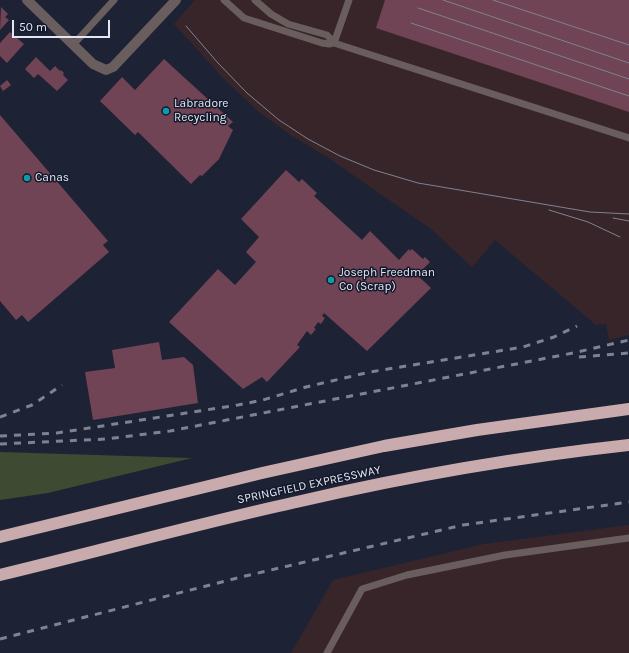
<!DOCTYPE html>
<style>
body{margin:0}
#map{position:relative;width:629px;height:653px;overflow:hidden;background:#1d2335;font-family:Karla,sans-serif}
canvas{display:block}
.scale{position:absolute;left:12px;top:20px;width:98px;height:18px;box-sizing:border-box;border:2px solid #e2e7f3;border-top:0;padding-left:5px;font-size:12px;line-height:14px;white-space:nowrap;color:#e2e7f3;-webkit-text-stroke:3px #14192b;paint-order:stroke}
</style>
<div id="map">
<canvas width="629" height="653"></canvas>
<div class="scale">50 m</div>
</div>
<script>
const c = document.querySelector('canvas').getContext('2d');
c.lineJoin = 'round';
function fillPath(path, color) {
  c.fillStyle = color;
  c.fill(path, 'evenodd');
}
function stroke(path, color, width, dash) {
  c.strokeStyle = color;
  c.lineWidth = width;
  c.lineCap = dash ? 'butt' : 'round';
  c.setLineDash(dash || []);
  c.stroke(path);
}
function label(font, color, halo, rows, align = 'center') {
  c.font = font + ' Karla,sans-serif';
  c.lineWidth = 3;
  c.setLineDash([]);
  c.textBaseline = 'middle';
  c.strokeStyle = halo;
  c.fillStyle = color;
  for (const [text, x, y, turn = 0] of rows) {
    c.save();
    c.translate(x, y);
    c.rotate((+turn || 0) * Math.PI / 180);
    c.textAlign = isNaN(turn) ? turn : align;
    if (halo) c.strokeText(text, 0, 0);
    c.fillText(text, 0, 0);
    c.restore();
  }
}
fillPath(new Path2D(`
 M195 0H629V335L609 340 606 324 596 325 495 240 472 267 431 229 327 157 289 134 259 112 224 79 174 24Z
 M629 525V653H291L333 580 484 544Z`), '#38252a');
fillPath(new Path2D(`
 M0 452 192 458 48 493 0 500Z`), '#3f4a32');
fillPath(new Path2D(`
 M385 0H629V112L376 28Z
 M1 7 8 14 5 17 9 20 0 30Z
 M10 32 24 44 7 63 0 56V43Z
 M36 57 50 71 55 66 60 71 61 70 64 73 63 75 68 80 57 91 38 74 34 78 25 69Z
 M164 59 233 122 228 126 233 130 219 159 202 176 200 175 191 184 138 132 135 135 100 101 122 77 135 90Z
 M7 80 11 85 3 91 0 86Z
 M0 115 108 241 103 245 109 252 28 322 22 315 16 320 0 301Z
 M286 170 299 182 302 179 317 193 314 196 362 240 370 231 399 260 409 249 410 251 412 249 423 259 425 257 430 262 417 275 431 288 367 351 324 313 322 316 325 318 321 324 318 322 314 328 316 329 311 335 307 331 297 345 300 347 267 382 262 377 243 389 169 322 218 269 235 285 256 262 246 252 259 237 241 219Z
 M159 342 162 360 184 357 193 365 198 403 93 420 85 372 115 368 112 350Z`), '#704355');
stroke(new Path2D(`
 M224 0 244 18 322 43 329 44 334 43
 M255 0 271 14 288 24 327 35 334 43 629 138
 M334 43 349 0
 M73 45 114 0
 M327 653 362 589 407 575 505 555 629 538`), '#695d5e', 7);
stroke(new Path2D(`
 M27 0 93 64 106 70 113 67 176 0`), '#695d5e', 10);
stroke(new Path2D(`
 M0 537 262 473 384 446 477 430 629 409
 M0 575C100 551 200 523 301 501 409 476 519 457 629 445`), '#c9abae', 12);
stroke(new Path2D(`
 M443 0 629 63
 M493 0 629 45
 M418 8 629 79
 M411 23 629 96
 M186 26 218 63 247 93 279 120 308 139 340 156 374 170 418 183 590 212 629 214
 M549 210 588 222 620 237
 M613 218 629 221`), '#7d8392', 1);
stroke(new Path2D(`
 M579 357 629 353
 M0 417 32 405 62 385
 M0 436 57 433 238 405 263 400 306 387 370 372 523 347 554 337 577 326
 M0 444 106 439 170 431 573 353 629 340
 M0 639 241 577 463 525 629 502`), '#7d8392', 3, [7, 7]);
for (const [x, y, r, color] of [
 [166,111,4,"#0f9aa8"],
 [27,178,4,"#0f9aa8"],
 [331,280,4,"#0f9aa8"]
]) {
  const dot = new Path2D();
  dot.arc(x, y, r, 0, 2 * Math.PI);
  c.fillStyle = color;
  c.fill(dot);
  stroke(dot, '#14192b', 1.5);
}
label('12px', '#e2e7f3', '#14192b', [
 ["Labradore",174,104],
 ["Recycling",174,118],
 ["Canas",35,178],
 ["Joseph Freedman",339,273],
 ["Co (Scrap)",339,287]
], 'left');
label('12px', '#e2e7f3', '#14192b', [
 ["SPRINGFIELD EXPRESSWAY",309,485,-12]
]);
</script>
